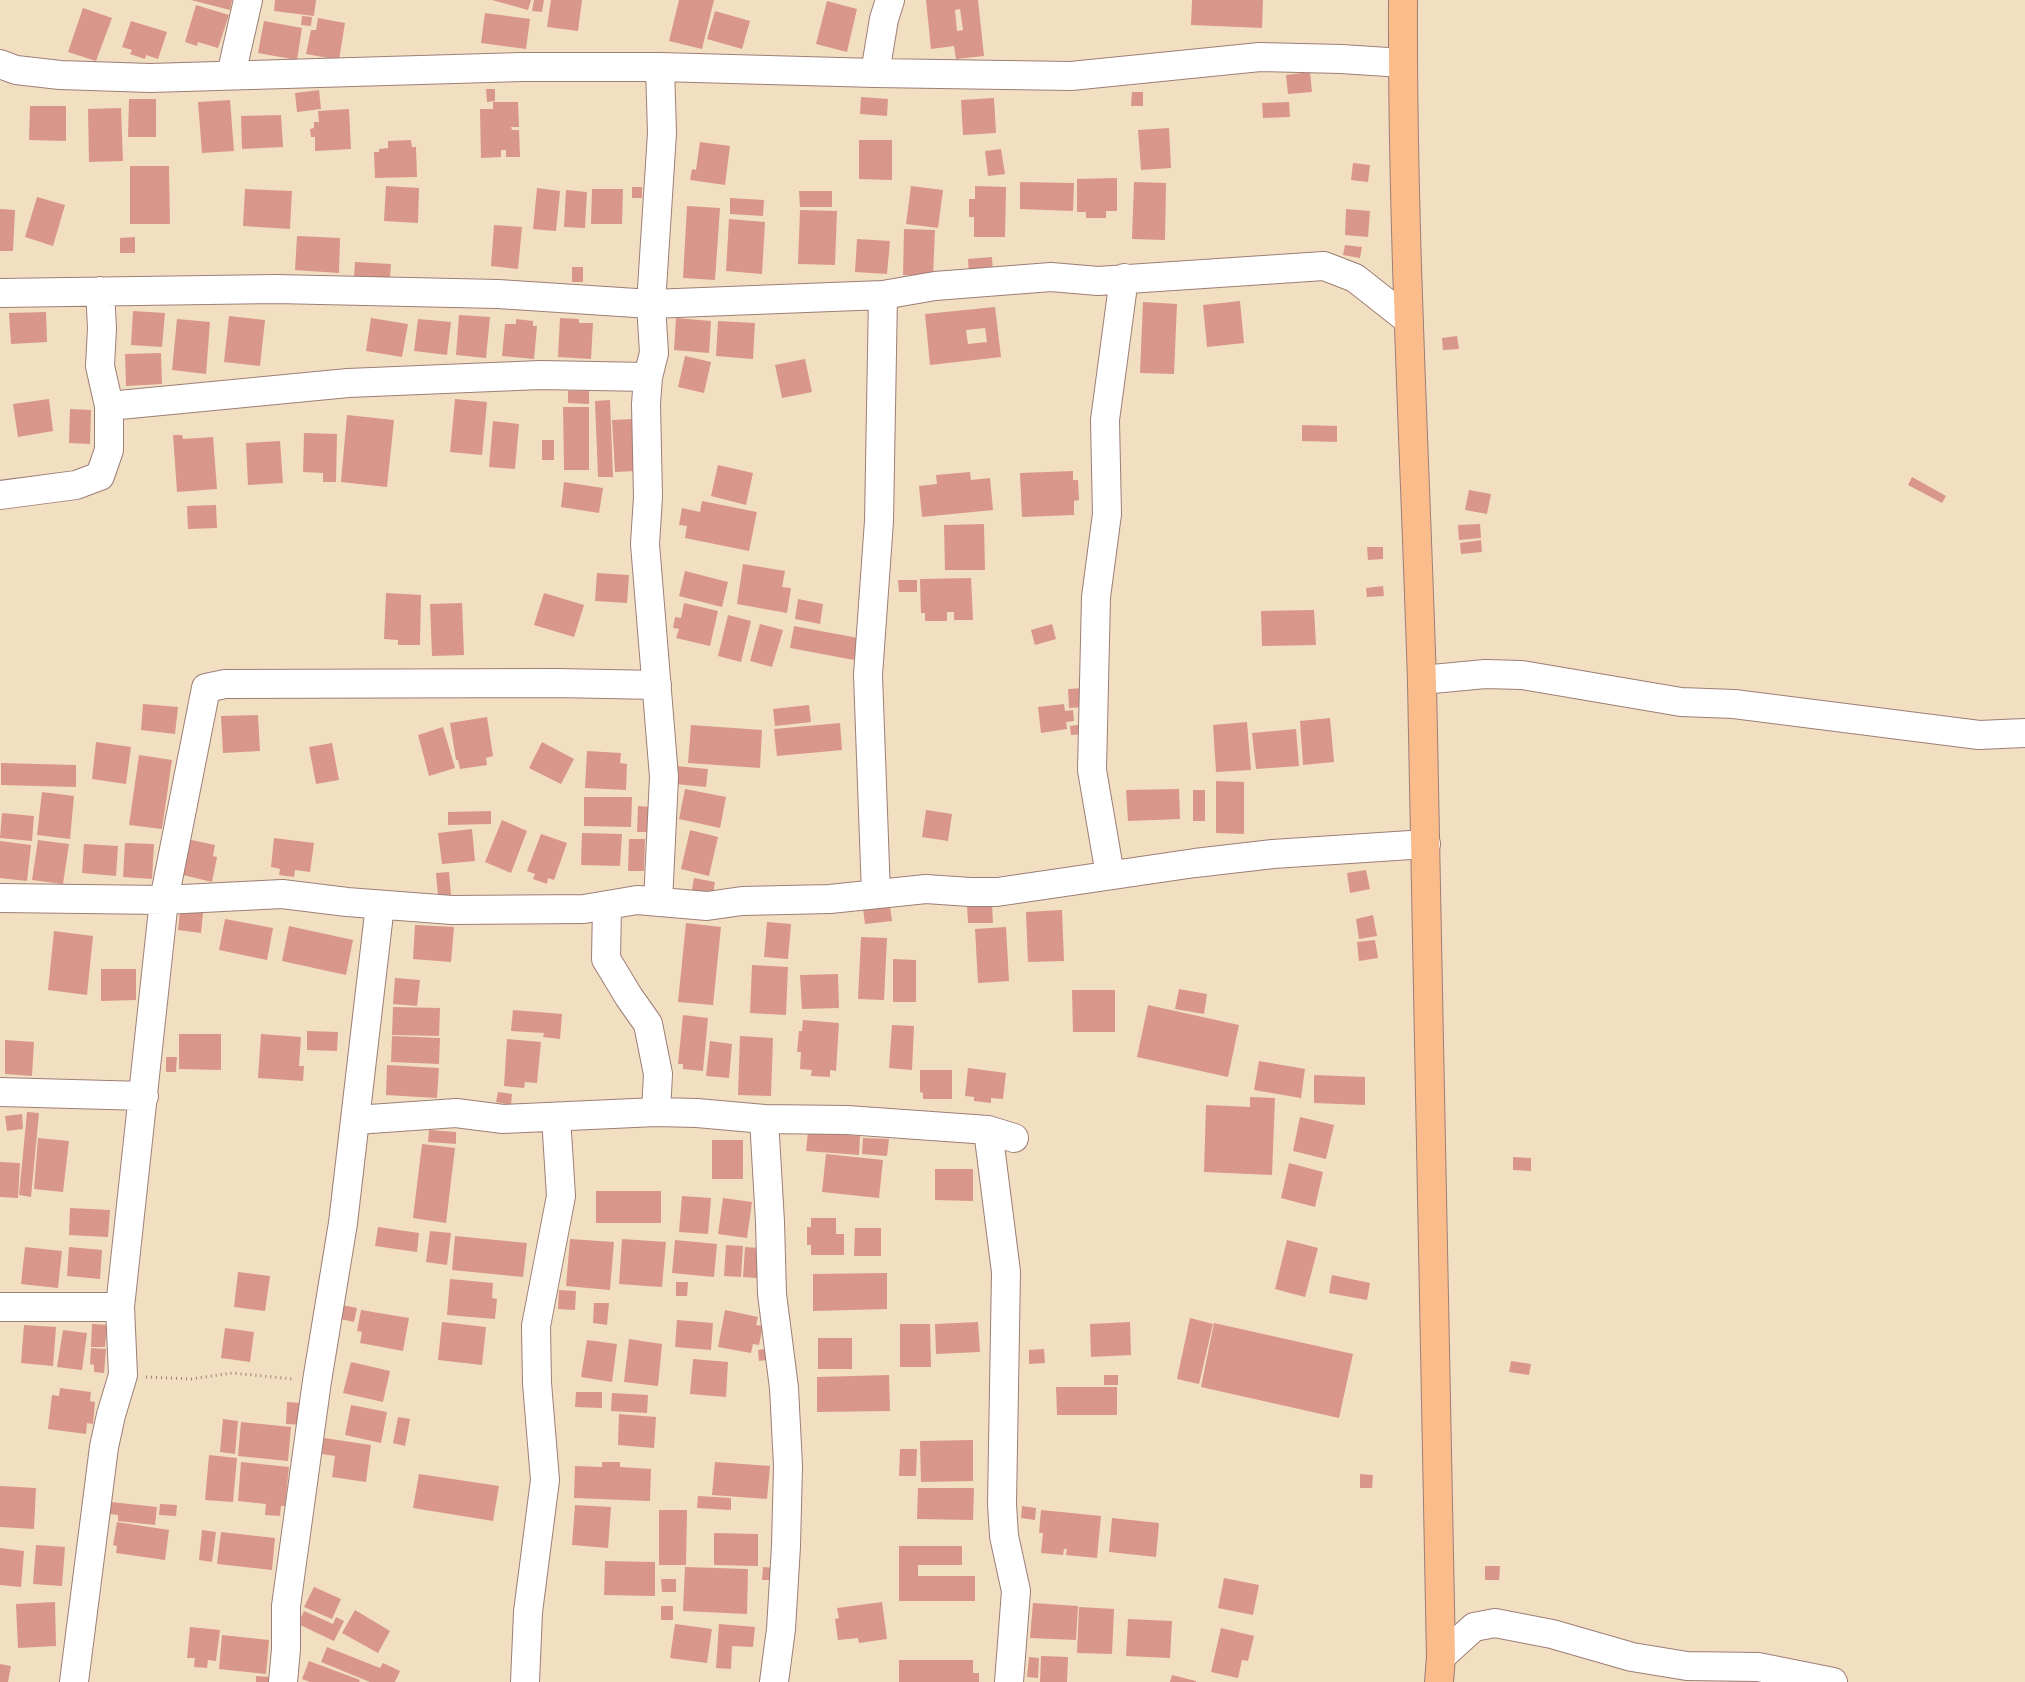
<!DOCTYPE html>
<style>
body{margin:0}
canvas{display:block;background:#f2dec1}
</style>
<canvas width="2025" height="1682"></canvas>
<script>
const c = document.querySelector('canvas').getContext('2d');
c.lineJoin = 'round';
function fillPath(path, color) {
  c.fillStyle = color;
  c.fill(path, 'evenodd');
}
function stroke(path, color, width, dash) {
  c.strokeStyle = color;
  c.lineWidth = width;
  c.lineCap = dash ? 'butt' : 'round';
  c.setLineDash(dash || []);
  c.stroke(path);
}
fillPath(new Path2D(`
 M191 0H232L230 10Z
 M275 0H316L314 16 274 11Z
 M492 0H531L528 10Z
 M534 0H544L542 12 532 11Z
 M551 0H582L578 31 547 27Z
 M679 0H714L702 49 669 41Z
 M926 0H978L984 56 956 59 954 46 931 49ZM960 9 963 30 957 31 955 10Z
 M1192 0H1263L1262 28 1191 25Z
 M827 1 857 9 847 52 816 44Z
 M196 5 229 15 218 48 198 42 197 46 185 42Z
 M83 8 112 18 96 61 68 52Z
 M715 11 750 21 742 49 707 39Z
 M485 13 530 19 526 49 481 43Z
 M302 16 312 17 311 26 301 25Z
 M318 18 345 23 339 60 306 54 311 30H316Z
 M131 21 167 32 158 59 146 55 145 59 130 54 132 50 122 47Z
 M264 21 302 28 297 60 258 53Z
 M1310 72 1312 92 1288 94 1286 75Z
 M486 89H495V101L487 102Z
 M319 90 321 109 297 112 295 93Z
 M1132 92H1143V106H1131Z
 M861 97 888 99 887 116 860 114Z
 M994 98 996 133 963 135 961 100Z
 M129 99H156V137H128Z
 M230 100 234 151 202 153 198 102Z
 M493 102H518L519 127H511L512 130H519L520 157H506V150H501V157L481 158 480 109H493Z
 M1289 102 1290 117 1263 118 1262 103Z
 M30 106H66V141L29 140Z
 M121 108 123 161 89 162 88 109Z
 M349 109 351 149 315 151V137H311L310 129 314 128V122H319L318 111Z
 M281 115 283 147 242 149 241 116Z
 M1169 128 1171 168 1141 170 1138 130Z
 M411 140 412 147H416L417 177 375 178 374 152H379V149L388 148V141Z
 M859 140H892V180L859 179Z
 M700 142 730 146 725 185 690 180 692 169 696 170Z
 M1001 149 1005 174 988 176 985 151Z
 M1353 163 1370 165 1368 182 1351 180Z
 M130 166H169L170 224H130Z
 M1117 178V211H1106V218H1086V212H1077V179Z
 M1020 182 1074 183 1073 211 1020 209Z
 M1134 182 1166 183 1165 240 1132 239Z
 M386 186 419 188 418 223 384 221Z
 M911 186 943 190 938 228 906 224Z
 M975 186 1006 187 1005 237H974V217H969V199H975Z
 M632 187H642V198H632Z
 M537 188 560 191 556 231 533 229Z
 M245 189 292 191 290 229 243 226Z
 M592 189H623L622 224H591Z
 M566 190 587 192 585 228 564 227Z
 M799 191H832V207H800Z
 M37 197 65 205 53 246 25 237Z
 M730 198 764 200 763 216 730 214Z
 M687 206 720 208 715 280 683 278Z
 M0 209 15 210 13 251H0Z
 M1346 209 1370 211 1368 237 1345 235Z
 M800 210 837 211 835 265 798 264Z
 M729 219 765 222 762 274 726 271Z
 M494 225 522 227 518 269 491 266Z
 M904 229 935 230 933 276 903 275Z
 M297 236 340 238 339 273 295 270Z
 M135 237V253H120V238Z
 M857 239 890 241 887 274 855 272Z
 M1345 245 1362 247 1360 258 1343 255Z
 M992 257 993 274 969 276 968 259Z
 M355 262 391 264 390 278 354 276Z
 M572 267H583V282H572Z
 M1240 301 1244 343 1207 347 1203 305Z
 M1143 302 1177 304 1174 374 1140 373Z
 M995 307 1001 357 930 365 925 314ZM985 328 987 342 968 344 966 330Z
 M133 311 165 313 162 347 131 345Z
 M46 312 47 342 11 344 9 313Z
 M459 315 490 317 486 358 456 355Z
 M229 316 265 320 260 366 224 362Z
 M371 318 408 324 402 357 366 351Z
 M560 318 579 319V323H593L591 359 558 357Z
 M676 318 711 321 709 353 674 350Z
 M177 319 210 322 206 374 172 370Z
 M418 319 451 322 447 355 414 351Z
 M516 319 533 321V326H537L534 359 502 356 505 324H516Z
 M718 321 755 323 753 359 716 356Z
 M1457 336 1459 349 1443 350 1442 338Z
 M161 353 162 384 126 386 125 354Z
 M685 356 711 362 704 393 678 387Z
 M805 359 812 392 782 398 775 365Z
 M568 391H589V404L568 403Z
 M49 399 53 431 18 437 13 404Z
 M455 399 487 402 482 455 450 452Z
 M610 400 613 477H598L595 401Z
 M563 407H589V470H564Z
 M70 409 91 410 90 444 69 443Z
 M347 415 394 420 387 487 341 482Z
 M632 419 635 471 615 472 612 420Z
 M493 421 519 424 515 469 489 467Z
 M1302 425 1337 426V442L1302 441Z
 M304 433 337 434 336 482H323V473L303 472Z
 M173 435H182L183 439 213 437 217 489 177 492Z
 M542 440H554V460H542Z
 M280 441 283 483 248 485 246 443Z
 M718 465 753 473 746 505 711 496Z
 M1073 471V480H1078L1079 500 1074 501V515L1022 517 1020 473Z
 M970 472 971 480 990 478 993 510 922 517 919 486 937 484 936 475Z
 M1912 477 1946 496 1942 503 1908 485Z
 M564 482 603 488 599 513 561 507Z
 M1469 490 1491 494 1487 514 1465 510Z
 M702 501 757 512 749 551 685 538 687 526 679 525 682 508 700 512Z
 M216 505 217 528 188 529 187 506Z
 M984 524 985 570H945L944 525Z
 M1480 524 1481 538 1459 540 1458 525Z
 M1481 540 1482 552 1461 554 1460 543Z
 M1367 547H1383V559L1368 560Z
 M743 564 785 571 782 587 791 588 787 613 737 604Z
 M685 571 728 582 722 607 679 596Z
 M597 573 629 575 627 603 595 601Z
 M971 578 973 620H954V612H947V621H925V613H921L920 579Z
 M898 580H917V592H899Z
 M1383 586 1384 596 1367 597 1366 588Z
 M386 593 421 595 420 645H398V640L384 639Z
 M544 593 584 605 574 637 534 625Z
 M798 599 823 604 820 624 795 619Z
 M462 603 464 655 432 656 430 604Z
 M684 603 718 611 710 646 676 638 679 629 673 628 675 617 681 618Z
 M1314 610 1316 645 1262 646 1261 611Z
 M728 615 751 621 741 662 718 656Z
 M760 624 783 630 772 667 750 661Z
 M1052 624 1056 639 1035 645 1031 630Z
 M794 626 858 638 854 660 790 648Z
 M1083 688 1084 707 1069 708 1068 689Z
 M143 704 178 707 175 734 141 730Z
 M1064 704 1065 711 1073 710 1074 721 1066 722 1067 729 1041 733 1038 707Z
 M809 705 811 722 775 726 773 709Z
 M258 715 260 751 223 753 221 716Z
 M487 717 493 756 486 758 487 765 460 769 458 760H456L450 723Z
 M1330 718 1334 762 1303 765 1300 721Z
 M1247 722 1251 770 1216 772 1213 725Z
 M840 723 842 750 777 756 774 729Z
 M1084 724 1085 734 1071 735 1070 726Z
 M691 725 762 730 760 768 688 763Z
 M443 727 455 768 429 776 418 735Z
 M1296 729 1299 766 1256 769 1252 733Z
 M96 742 131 747 126 784 92 779Z
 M542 742 574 759 561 784 529 768Z
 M332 743 339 780 316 784 309 747Z
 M587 751 621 753 620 763 627 764 626 790 585 788Z
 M139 755 172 760 162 829 129 825Z
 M1 763 76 765V787L1 785Z
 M676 766 708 769 706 787 675 784Z
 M1216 781 1244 782V834L1216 833Z
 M685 789 726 797 720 828 679 819Z
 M1179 789 1180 819 1128 821 1126 790Z
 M1193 790H1205V821H1193Z
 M42 792 74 796 70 839 37 835Z
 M584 797H632L631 827 584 826Z
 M638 806 650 807 649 832H637Z
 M926 810 952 814 948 841 922 837Z
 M491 811V824L448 825V812Z
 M2 813 34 816 32 841 0 838Z
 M502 820 527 831 511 873 485 862Z
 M472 829 475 861 442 864 438 833Z
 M690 830 718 837 709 876 681 869Z
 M582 833 622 834 620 866 581 865Z
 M541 834 567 843 554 880 548 878 547 884 533 879 535 874 527 871Z
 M274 838 314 843 310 872 295 870 294 877 279 875 280 869 271 867Z
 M187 839 215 845 213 856 217 857 212 882 179 874Z
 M629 839H645L644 871H628Z
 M38 840 69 844 63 884 32 880Z
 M0 841 31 845 27 881 0 878Z
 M125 843 154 844 152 879 123 877Z
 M84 844 118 846 116 876 82 873Z
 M1366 870 1370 889 1350 893 1347 873Z
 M449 872 451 895 438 896 436 873Z
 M694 878 715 882 713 893 692 890Z
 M992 904 993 923H968L967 905Z
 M890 906 892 921 865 924 863 909Z
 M1062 910 1064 961 1028 962 1026 912Z
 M180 911 203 913 201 933 178 930Z
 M1373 915 1377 936 1359 939 1356 919Z
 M225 919 273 928 267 960 219 950Z
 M767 922 791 924 788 959 764 957Z
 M686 923 721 927 713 1005 678 1002Z
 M415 925 454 927 451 962 413 959Z
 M289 926 353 940 346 975 282 961Z
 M1006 927 1009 981 978 983 975 929Z
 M54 931 93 936 87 995 48 990Z
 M861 937 887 938 884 1000 858 999Z
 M1375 940 1378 958 1359 961 1357 942Z
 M893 959 916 960V1002H893Z
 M752 965 788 967 786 1015 750 1013Z
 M101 969H136V1000L101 1001Z
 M838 974 839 1008 802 1009 800 975Z
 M395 978 420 980 417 1006 393 1004Z
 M1179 989 1207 994 1204 1014 1175 1009Z
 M1072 990H1115V1032H1073Z
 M1148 1005 1239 1025 1228 1077 1137 1057Z
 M393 1007 440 1008 439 1036 392 1035Z
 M513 1010 562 1014 560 1039 543 1037 544 1033 511 1031Z
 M683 1015 708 1018 703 1071 683 1069V1064H678Z
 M803 1020 839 1023 836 1071 830 1070V1077L811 1076 812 1070 800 1069 801 1052H797L799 1031H802Z
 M892 1025 914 1026 912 1070 889 1068Z
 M307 1031 338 1032 337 1051 307 1050Z
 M179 1034H221V1070L179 1069Z
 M261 1034 301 1037 299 1066H304L303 1081 258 1078Z
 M392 1036 440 1038 439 1064 391 1062Z
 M740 1036 773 1038 771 1096 738 1095Z
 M507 1039 541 1042 537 1083 525 1082 524 1088 504 1086Z
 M5 1040 34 1042 32 1076 5 1074Z
 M710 1041 732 1044 729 1078 706 1076Z
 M166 1057H177L176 1072H166Z
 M1259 1061 1305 1069 1301 1098 1254 1090Z
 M387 1065 439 1068 437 1098 386 1095Z
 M968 1068 1006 1073 1003 1099 991 1098V1103L974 1101V1097L965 1096Z
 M920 1070H952V1099H923V1093L920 1092Z
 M1314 1075 1365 1077V1105L1314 1103Z
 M498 1092 512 1094 511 1105 496 1102Z
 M1250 1097 1275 1098 1272 1175 1204 1172 1206 1105 1250 1107Z
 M27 1112 39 1113 31 1197 19 1195Z
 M22 1114 23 1129 7 1131 5 1116Z
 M1300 1117 1334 1125 1326 1159 1293 1151Z
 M429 1130 456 1132V1144L428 1142Z
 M808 1132 860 1136 859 1155 806 1151Z
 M38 1138 69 1141 63 1192 34 1189Z
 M863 1138 889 1139 887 1156 862 1154Z
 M712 1140H743V1179H712Z
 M422 1144 455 1148 446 1223 413 1218Z
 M826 1154 883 1160 879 1198 822 1192Z
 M1513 1157 1531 1158V1171L1513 1170Z
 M0 1162 20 1163 18 1198 0 1197Z
 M1289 1163 1323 1172 1315 1207 1281 1198Z
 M935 1169H973V1201L935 1200Z
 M596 1191H661V1223H596Z
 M682 1196 711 1198 708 1234 679 1232Z
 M723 1198 752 1202 747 1238 718 1234Z
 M70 1208 110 1210 108 1237 69 1235Z
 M811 1218H836V1234H844V1255H811V1245H807V1227H811Z
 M378 1227 419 1233 417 1252 375 1246Z
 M855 1228H881V1256H854Z
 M430 1231 451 1233 447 1265 426 1262Z
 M455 1236 527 1243 523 1277 452 1270Z
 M570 1239 614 1242 610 1290 566 1286Z
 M622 1239 666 1242 662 1287 619 1284Z
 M675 1240 717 1244 714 1277 672 1273Z
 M1287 1240 1318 1248 1305 1297 1275 1289Z
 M726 1245 743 1246 741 1277 724 1276Z
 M25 1247 62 1251 58 1288 21 1284Z
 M69 1247 102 1250 100 1279 67 1276Z
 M745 1247 759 1248 757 1278 743 1277Z
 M238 1272 270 1276 265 1311 234 1307Z
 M887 1273V1309L813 1311V1274Z
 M1332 1275 1370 1283 1367 1300 1329 1293Z
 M450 1279 493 1283 492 1298 497 1299 495 1319 447 1315Z
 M676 1282H688L687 1296H676Z
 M559 1290 576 1291 575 1310 558 1309Z
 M594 1303H609L607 1325 593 1323Z
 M342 1305 357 1308 354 1322 340 1319Z
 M361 1310 409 1318 403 1351 360 1343 362 1332 357 1331Z
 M725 1310 758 1317 756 1325 763 1326 759 1345 753 1344 751 1353 718 1347Z
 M1190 1318 1213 1324 1199 1384 1177 1379Z
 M677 1320 713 1323 711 1350 675 1347Z
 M442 1322 486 1327 482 1365 438 1360Z
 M978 1322 980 1352 936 1354 935 1324Z
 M1130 1322 1131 1355 1091 1357 1090 1324Z
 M1214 1323 1353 1354 1339 1418 1201 1387Z
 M92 1324 107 1325 105 1347H91Z
 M900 1324H930L931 1367H900Z
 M24 1325 56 1327 53 1366 21 1363Z
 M225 1328 254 1332 250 1362 221 1358Z
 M63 1330 87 1333 82 1370 57 1367Z
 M818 1338H852V1369H818Z
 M629 1339 662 1344 658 1386 624 1382Z
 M587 1340 617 1344 612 1382 581 1377Z
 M91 1348 106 1349 104 1373 94 1372V1365L90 1364Z
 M772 1348 773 1359 759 1361 758 1350Z
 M1044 1349 1045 1363 1029 1364V1350Z
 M693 1359 728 1362 726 1397 690 1394Z
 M1511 1361 1531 1364 1529 1375 1509 1372Z
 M351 1362 390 1371 383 1402 343 1393Z
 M889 1375 890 1411 817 1412V1377Z
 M1104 1375H1118V1385H1104Z
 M1056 1387H1117V1415H1057Z
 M60 1388 91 1392 90 1401 95 1402 93 1424 87 1423 86 1434 48 1429 52 1395 59 1396Z
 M576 1392H602V1408L575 1407Z
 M612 1393 648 1395 647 1413 611 1411Z
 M287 1402 303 1403 302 1425 286 1424Z
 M351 1405 387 1412 381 1443 345 1435Z
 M619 1414 656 1417 654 1448 618 1445Z
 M398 1417 410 1419 405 1446 393 1443Z
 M223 1419 238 1421 235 1454 220 1452Z
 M241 1422 291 1427 288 1461 238 1456Z
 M324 1438 371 1445 366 1482 332 1477 335 1456 322 1454Z
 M973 1440V1481L921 1482 920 1441Z
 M900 1449H917L916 1476H899Z
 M209 1455 237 1458 233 1502 205 1500Z
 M241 1462 289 1467 285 1506H281L280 1516 265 1515 266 1504 238 1501Z
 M602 1462H620V1467L651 1469 650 1501 574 1498 575 1466 602 1467Z
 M715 1462 770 1466 767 1499 712 1495Z
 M419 1474 499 1486 493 1521 413 1508Z
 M1360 1474 1373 1475 1372 1488H1360Z
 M0 1486 36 1488 34 1529 0 1527Z
 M918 1488H974L973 1520 917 1519Z
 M698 1496 731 1498V1510L697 1508Z
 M111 1502 157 1507 155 1525 118 1521V1515L110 1514Z
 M160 1504 177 1505 176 1516 159 1515Z
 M575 1505 611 1507 608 1548 572 1545Z
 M1022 1506 1036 1508 1035 1520 1021 1518Z
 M659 1510H687L686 1565H659Z
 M1041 1510 1101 1516 1097 1558 1066 1555 1067 1549H1064L1063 1555 1041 1553 1043 1533H1039Z
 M1112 1518 1159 1523 1156 1557 1109 1552Z
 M117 1522 169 1530 165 1560 116 1553 117 1546 113 1545Z
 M202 1530 216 1532 212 1562 199 1560Z
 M221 1532 275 1538 272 1570 217 1564Z
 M714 1533 758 1534V1566L714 1565Z
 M36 1545 65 1547 62 1586 33 1584Z
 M899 1546H962V1565H918V1576H975V1601H899Z
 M0 1548 24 1551 21 1587 0 1585Z
 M605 1561 655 1562V1596L604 1595Z
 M1485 1566H1500L1499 1580H1485Z
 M685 1567 748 1569 747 1614 683 1611Z
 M763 1567 776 1568 775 1580H762Z
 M1224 1578 1259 1585 1253 1615 1218 1608Z
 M661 1579H676V1592H662Z
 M314 1587 341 1599 332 1619 304 1607Z
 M55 1602 56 1646 18 1648 16 1604Z
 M882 1602 887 1639 859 1643 858 1638 838 1640 835 1619 839 1618 837 1608Z
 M1033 1603 1078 1606 1076 1640 1030 1638Z
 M661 1606H673V1620H661Z
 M1079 1607 1114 1609 1112 1654 1077 1653Z
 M355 1610 390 1631 378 1653 342 1633Z
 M304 1611 333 1624 336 1617 344 1621 334 1641 298 1624Z
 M1128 1619 1172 1621 1170 1658 1126 1656Z
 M675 1624 712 1629 707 1663 670 1658Z
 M719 1624 755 1627 753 1647 732 1646 731 1669 716 1668Z
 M190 1627 220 1630 216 1661 208 1660 207 1668 194 1667 195 1658H187Z
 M1221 1628 1254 1636 1248 1661 1242 1660 1238 1678 1211 1672Z
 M222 1635 269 1640 266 1674 219 1669Z
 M327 1647 380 1668 383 1663 400 1671 395 1682H370L321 1662Z
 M1041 1656 1068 1657 1067 1682H1040Z
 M1029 1657 1039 1658 1038 1678 1027 1677Z
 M899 1660H973V1673H979V1682H899Z
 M309 1661 360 1680 359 1682H310L302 1679Z
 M0 1664 11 1666 8 1682H0Z
 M1172 1675 1196 1681V1682H1170Z
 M256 1676 271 1677V1682H256Z`), '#d9978c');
const minor = new Path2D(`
 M0 64 16 70 60 75 150 78 522 67H660L875 73 1071 76 1260 57 1341 59 1403 63
 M875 73 884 19 890 0
 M231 75 248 0
 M0 293 276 289 498 294 651 304 883 295 935 286 1051 277 1098 281 1324 266 1355 278 1407 319
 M109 406 348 383 541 375 648 377
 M0 495 76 485 100 476 109 450V406L100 366 102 328 100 291
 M1422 680 1485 674 1522 675 1681 702 1734 704 1979 735 2025 733
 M1110 875 1092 770 1096 597 1107 514 1105 420 1124 278
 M876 894 868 675 879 521 883 295
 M0 898 164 900 282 894 347 902 452 910 584 909 637 900 707 906 742 901 830 899 926 889 970 892H997L1195 863 1273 854 1426 844
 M658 902 664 777 645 544 648 497 646 404 648 377 654 353 651 304 662 133 660 67
 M607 906 606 959 629 997 648 1024 658 1074 656 1112
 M0 1092 144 1096
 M764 1119 770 1222 772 1294 784 1388 788 1466 786 1546 781 1629 774 1682
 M356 1120 456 1113 503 1119 656 1112 697 1113 764 1119 847 1120 988 1130 1014 1138
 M988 1130 1006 1272 1002 1504 1004 1536 1016 1591 1009 1682
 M0 1307H120
 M1441 1657 1474 1627 1495 1623 1552 1634 1632 1657 1687 1666 1758 1667 1833 1682
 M74 1682 104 1447 111 1415 123 1375 120 1307 164 900 206 688 225 684 557 683 657 685
 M283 1682 286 1649V1606L317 1381 343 1223 380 905
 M525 1682 528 1612 545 1480 537 1383 536 1326 561 1196 556 1117`);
const major = new Path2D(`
 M1403 0C1402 228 1415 455 1422 683 1431 1008 1435 1333 1441 1657L1439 1682`);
stroke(minor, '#9e7e76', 30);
stroke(major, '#9e7e76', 30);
stroke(new Path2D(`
 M146 1377 191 1379 232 1373 294 1379`), '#9e7e76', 3, [1, 4]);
stroke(minor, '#fff', 28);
stroke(major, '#fabc8b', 28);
</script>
